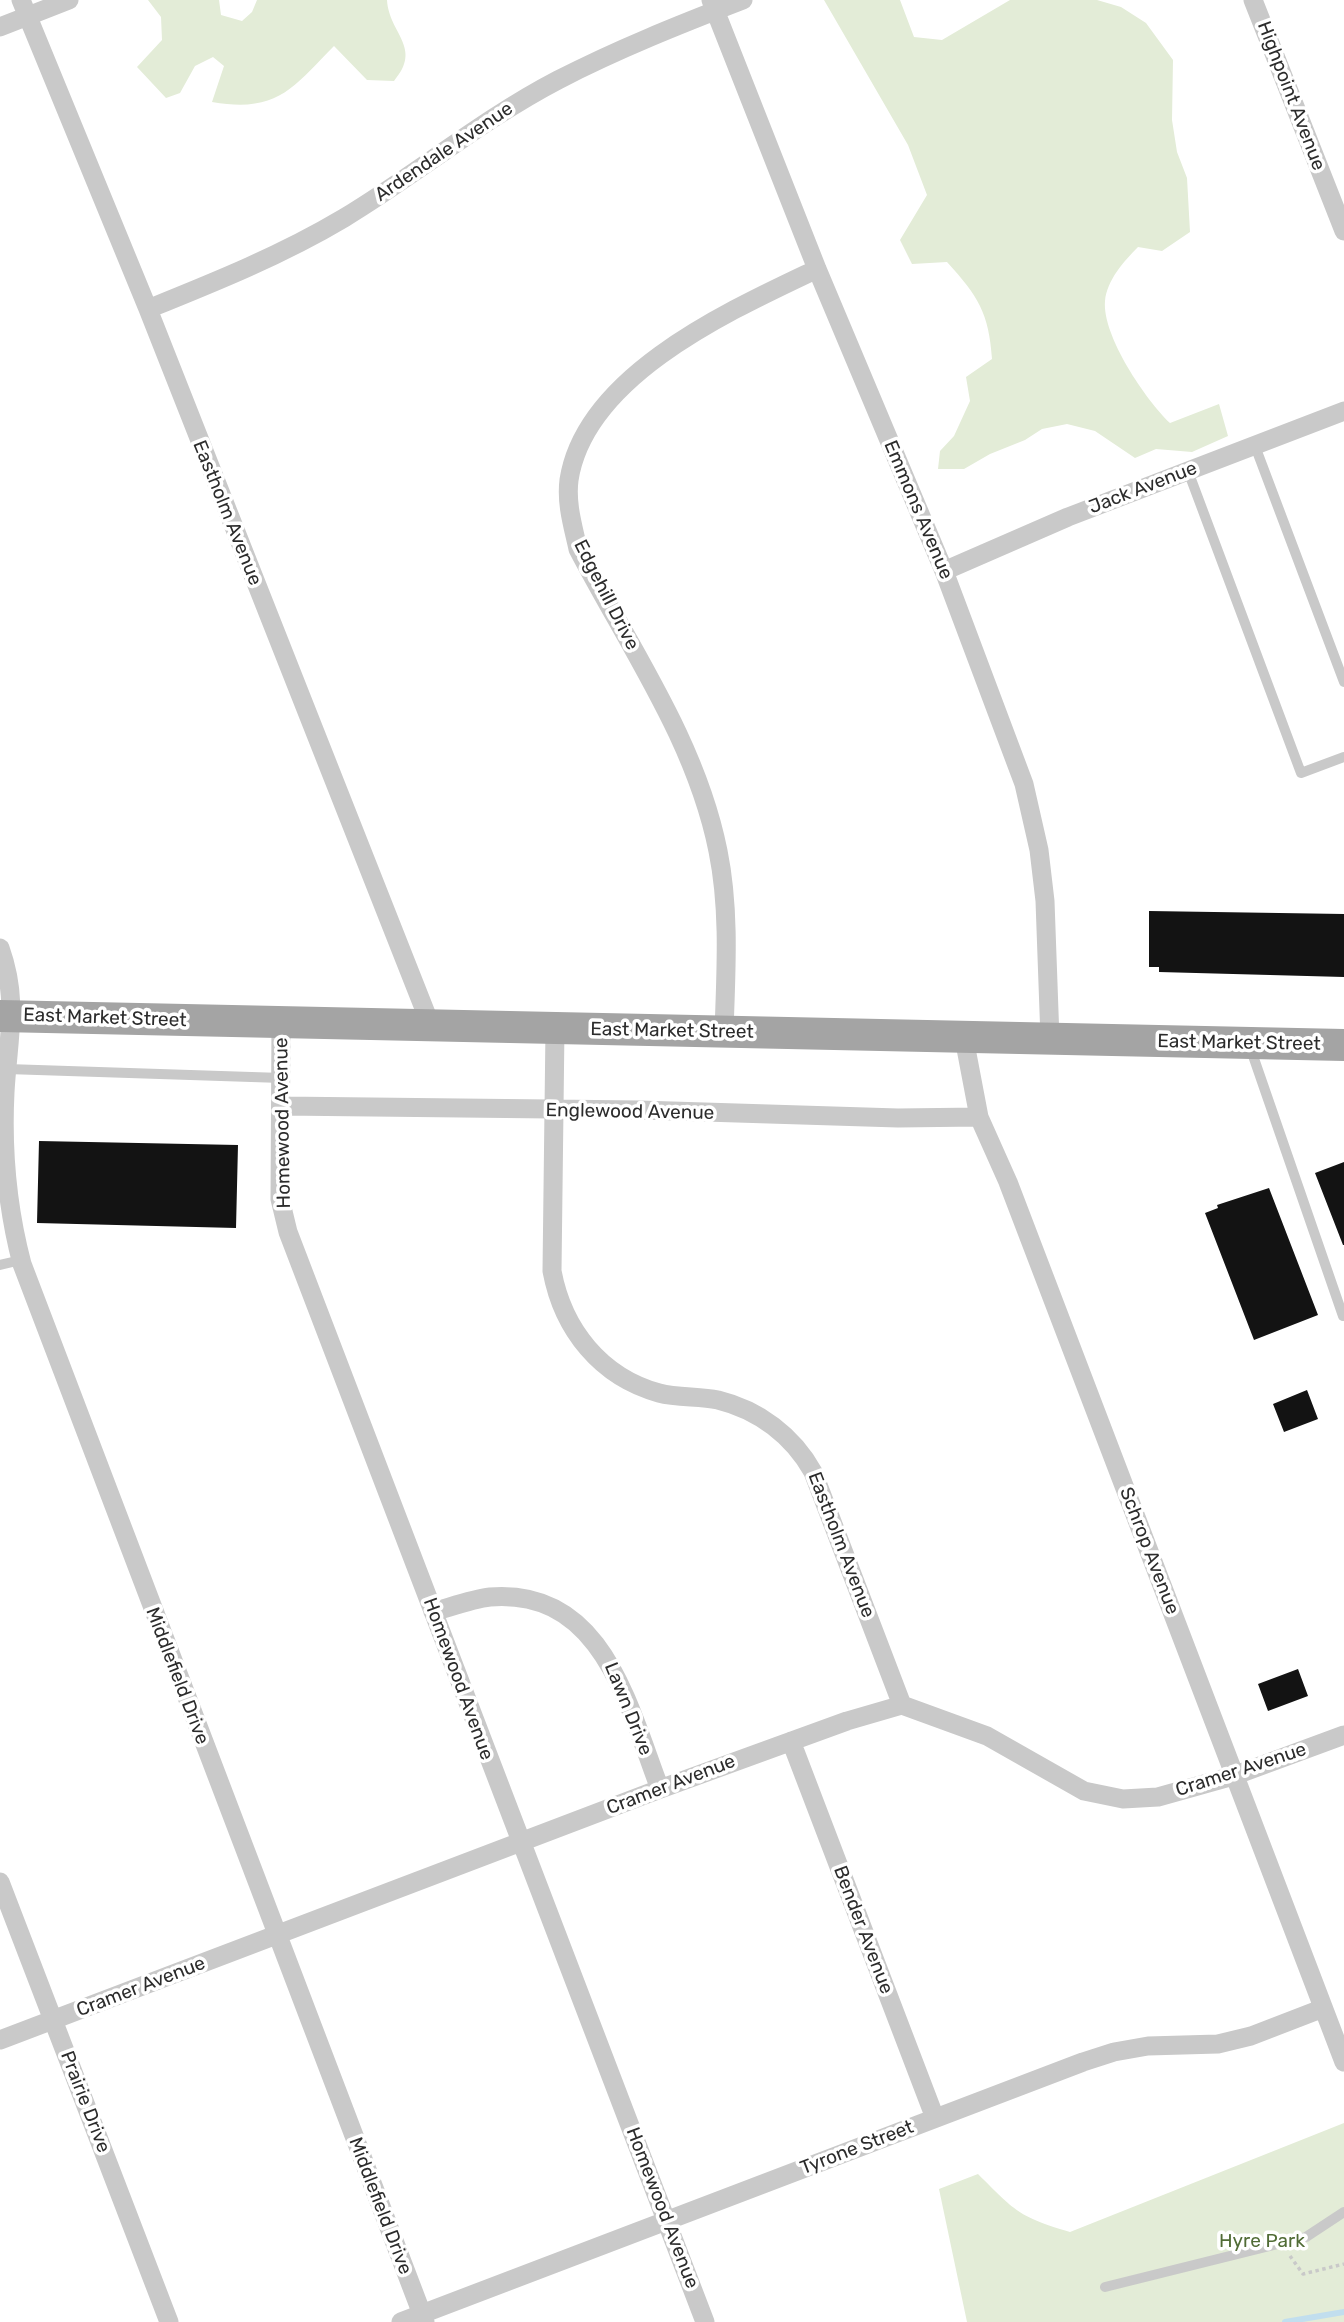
<!DOCTYPE html>
<style>
body{margin:0}
canvas{display:block;background:#fff}
</style>
<canvas width="1344" height="2322"></canvas>
<script>
const c = document.querySelector('canvas').getContext('2d');
c.lineJoin = 'round';
function fillPath(path, color) {
  c.fillStyle = color;
  c.fill(path, 'evenodd');
}
function stroke(path, color, width, dash) {
  c.strokeStyle = color;
  c.lineWidth = width;
  c.lineCap = dash ? 'butt' : 'round';
  c.setLineDash(dash || []);
  c.stroke(path);
}
function label(font, color, halo, rows, align = 'center') {
  c.font = font + ' Rubik,sans-serif';
  c.lineWidth = 7;
  c.setLineDash([]);
  c.textBaseline = 'middle';
  c.strokeStyle = halo;
  c.fillStyle = color;
  for (const [text, x, y, turn = 0] of rows) {
    c.save();
    c.translate(x, y);
    c.rotate((+turn || 0) * Math.PI / 180);
    c.textAlign = isNaN(turn) ? turn : align;
    if (halo) c.strokeText(text, 0, 0);
    c.fillText(text, 0, 0);
    c.restore();
  }
}
fillPath(new Path2D(`
 M148 0H219L221 15 242 21 252 12 257 0H387C389 34 423 47 394 81L367 80 334 46C292 89 277 113 212 102L224 66 213 57 195 66 180 93 166 98 137 67 162 40 161 17Z
 M824 0H900L914 37 942 40 1010 0H1097L1121 7 1146 23 1173 60 1172 120 1177 152 1187 178 1190 232 1162 251 1138 247C1124 261 1107 280 1105 301 1102 336 1146 400 1170 423L1219 404 1228 436 1192 452 1156 449 1135 458 1095 431 1067 424 1042 429 1025 440 990 454 964 469H938L940 451 954 436 970 401 966 377 992 359C989 313 978 296 947 262L912 264 900 240 927 195 908 145Z
 M1344 2123V2322H967L939 2189 978 2174C1015 2211 1019 2217 1070 2232Z`), '#e3ecd7');
stroke(new Path2D(`
 M1285 2322 1344 2312`), '#c1deee', 6);
fillPath(new Path2D(`
 M1149 911 1344 914V977L1159 972V967H1149Z
 M39 1141 238 1145 236 1228 37 1223Z
 M1344 1162V1245H1343L1315 1173Z
 M1269 1188 1318 1315 1254 1340 1205 1213 1218 1208 1217 1205Z
 M1307 1390 1318 1419 1284 1432 1273 1404Z
 M1298 1669 1308 1696 1268 1711 1258 1684Z`), '#131313');
stroke(new Path2D(`
 M1290 2256 1303 2274 1344 2264`), '#c9c9c9', 3.5, [3.5, 3.5]);
stroke(new Path2D(`
 M1255 446 1344 682
 M1188 471 1301 773 1344 757
 M1250 1047 1343 1316
 M7 1069 282 1078
 M0 1265 21 1260
 M1105 2287 1306 2237 1344 2212`), '#c9c9c9', 10);
stroke(new Path2D(`
 M21 0 148 309 431 1026
 M711 0 817 269 944 571 1024 784 1039 850 1045 901 1050 1039
 M1253 0 1344 231
 M0 27 69 0
 M148 309C215 282 282 255 344 218 417 174 483 119 558 80 618 49 681 24 743 0
 M944 571 1068 517 1344 411
 M0 948C19 1001 8 1038 5 1092 2 1151 7 1207 22 1264L425 2322
 M281 1023 280 1199 288 1232 705 2322
 M555 1028 552 1271C563 1330 601 1377 659 1393 678 1398 699 1396 718 1400 759 1410 793 1436 813 1472L902 1705
 M724 1031C726 972 730 910 718 851 696 741 629 647 578 549 573 526 566 504 569 480 585 375 731 310 817 269
 M964 1038 979 1117 1008 1182 1344 2062
 M282 1106 640 1110 898 1118 979 1117
 M433 1612C451 1607 472 1599 490 1597 603 1588 628 1706 660 1789
 M791 1741 935 2118
 M0 1882 169 2322
 M0 2040 660 1789 847 1721 902 1705 987 1736 1084 1791 1123 1799 1158 1797 1233 1776 1344 1735
 M401 2322 1083 2062 1114 2052 1148 2046 1218 2044 1251 2036 1321 2009`), '#c9c9c9', 19);
stroke(new Path2D(`
 M0 1016 1344 1045`), '#a4a4a4', 32);
label('19px', '#2c2c2c', '#fff', [
 ["Highpoint Avenue",1291,96,69],
 ["Ardendale Avenue",444,152,-34],
 ["Jack Avenue",1143,488,-21],
 ["Emmons Avenue",918,510,67],
 ["Eastholm Avenue",227,513,68],
 ["Edgehill Drive",606,595,63],
 ["East Market Street",105,1018,2],
 ["East Market Street",672,1031,1],
 ["East Market Street",1239,1043,1],
 ["Englewood Avenue",630,1112,1],
 ["Homewood Avenue",283,1123,-91],
 ["Eastholm Avenue",841,1545,69],
 ["Schrop Avenue",1149,1551,69],
 ["Middlefield Drive",177,1676,69],
 ["Homewood Avenue",458,1679,70],
 ["Lawn Drive",628,1709,68],
 ["Cramer Avenue",1241,1770,-18],
 ["Cramer Avenue",671,1785,-21],
 ["Bender Avenue",863,1930,69],
 ["Cramer Avenue",141,1987,-21],
 ["Prairie Drive",85,2102,69],
 ["Tyrone Street",857,2148,-21],
 ["Middlefield Drive",380,2206,69],
 ["Homewood Avenue",662,2208,69]
]);
label('19px', '#516c36', '#fff', [
 ["Hyre Park",1262,2242]
]);
</script>
